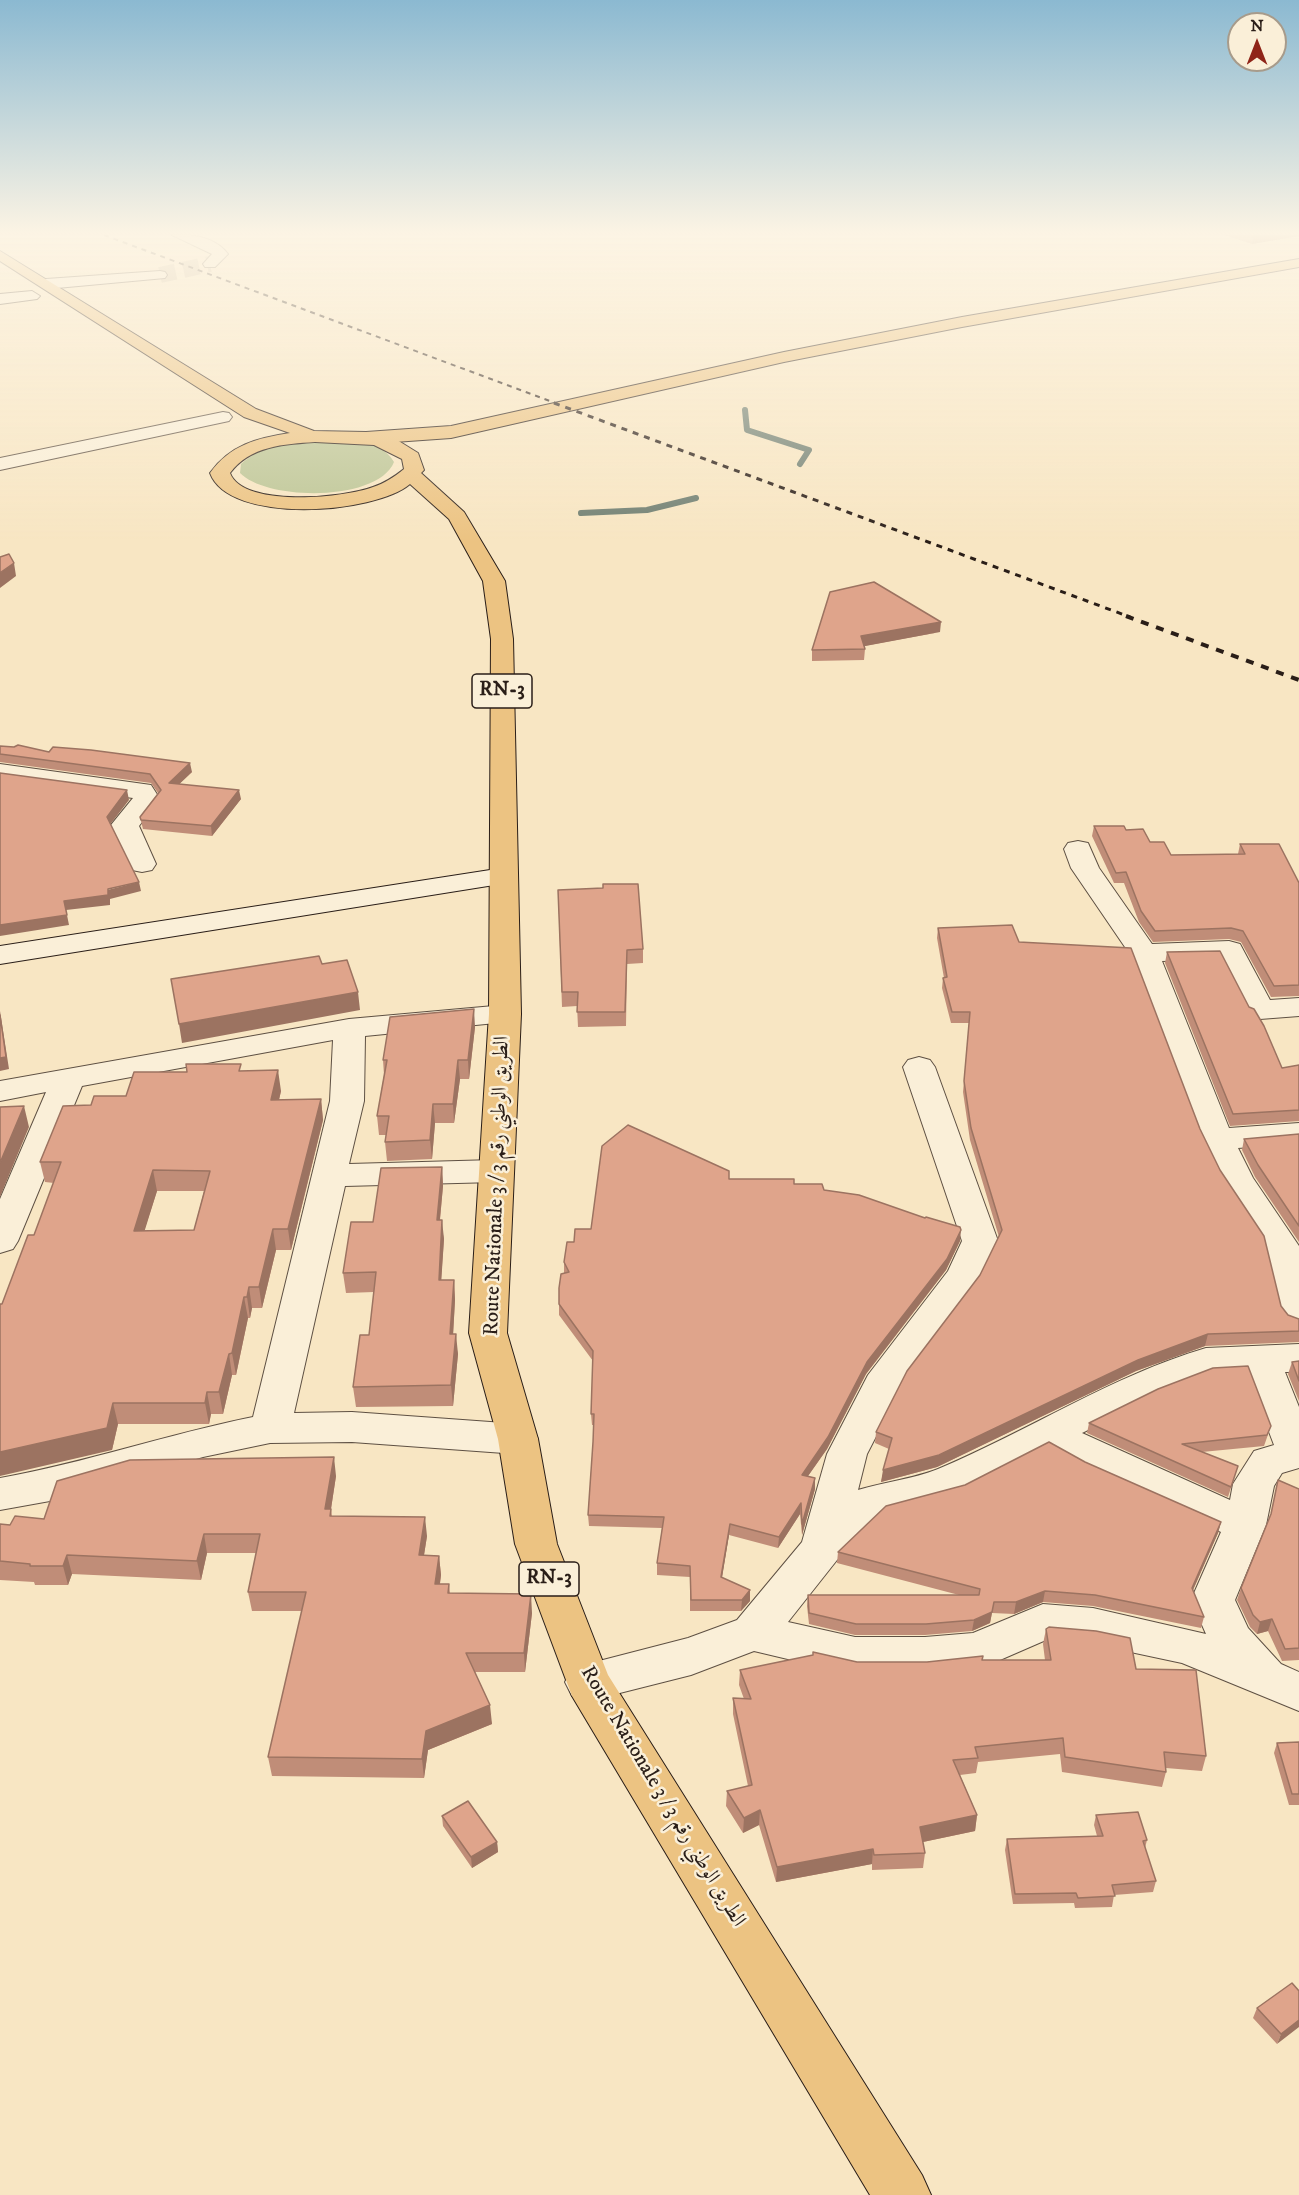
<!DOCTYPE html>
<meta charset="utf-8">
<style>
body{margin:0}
#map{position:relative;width:1299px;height:2195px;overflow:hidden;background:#f8e6c3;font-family:"IM FELL DW Pica",serif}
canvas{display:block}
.north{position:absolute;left:1227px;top:12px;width:60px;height:60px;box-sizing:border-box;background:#faefd8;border:2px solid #a79b8b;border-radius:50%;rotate:0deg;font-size:16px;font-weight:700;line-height:24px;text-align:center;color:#2a1e18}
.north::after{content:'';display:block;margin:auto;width:21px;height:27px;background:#8f2418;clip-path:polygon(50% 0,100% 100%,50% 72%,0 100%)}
</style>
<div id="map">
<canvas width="1299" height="2195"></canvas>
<div class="north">N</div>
</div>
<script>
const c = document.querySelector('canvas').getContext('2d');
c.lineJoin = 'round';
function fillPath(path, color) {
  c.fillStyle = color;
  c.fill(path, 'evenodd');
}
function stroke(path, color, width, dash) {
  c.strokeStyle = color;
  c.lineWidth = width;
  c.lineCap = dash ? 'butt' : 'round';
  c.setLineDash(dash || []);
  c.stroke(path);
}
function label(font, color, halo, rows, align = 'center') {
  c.font = font + ' "IM FELL DW Pica",Amiri,serif';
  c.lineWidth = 5;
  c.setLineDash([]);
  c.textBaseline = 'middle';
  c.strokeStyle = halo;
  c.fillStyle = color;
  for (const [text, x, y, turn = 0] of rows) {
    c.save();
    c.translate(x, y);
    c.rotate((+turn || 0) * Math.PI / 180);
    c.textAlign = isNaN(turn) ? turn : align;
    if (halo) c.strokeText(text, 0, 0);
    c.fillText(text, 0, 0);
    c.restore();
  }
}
fillPath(new Path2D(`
 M312 440C338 441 380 436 394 462 378 502 267 501 240 473L241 464C261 446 287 443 312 440Z`), '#bcc595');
stroke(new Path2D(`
 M745 410 747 430 809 450 800 464
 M581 513 647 510 696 498`), '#707f72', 6);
stroke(new Path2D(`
 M160 275 210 264`), '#cfbea1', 16, [16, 8]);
const street = new Path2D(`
 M172 235C192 234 215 237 228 254L215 267H205L203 264 212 254Z
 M160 271 165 272 167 275 165 278 46 289 38 284 46 279Z
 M32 291 40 296 37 299 0 304V294Z
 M223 412 229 413 232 417 229 421 0 470V458Z
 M0 764 151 785 160 799 139 826 156 864 152 870 142 872 132 870 111 825 133 798 0 780Z
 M1078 841 1088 843 1099 868 1152 944 1229 941 1240 944 1270 1000 1299 998V1016L1260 1019 1249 1017 1219 959 1162 961 1229 1128 1299 1123V1143L1238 1148 1253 1178 1299 1246V1329L1286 1325 1280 1316 1263 1247 1219 1180 1200 1139 1129 953 1071 868 1064 849 1068 843Z
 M505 1005 516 1007 521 1014 516 1021 365 1036 364 1101 349 1164 495 1160 507 1163 512 1171 507 1179 495 1182 345 1186 294 1413 352 1412 518 1424 532 1428 538 1439 532 1450 518 1454 352 1442 270 1443 203 1457 50 1501 0 1510V1478C85 1463 168 1434 253 1417L330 1101 333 1040 82 1086 18 1241 13 1249 0 1253V1199L46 1092 0 1101V1081L349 1019Z
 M919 1057 930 1060 935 1067 998 1241 977 1285 904 1382 867 1454 858 1490C884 1482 913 1479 938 1469 1029 1431 1111 1376 1206 1348L1299 1344V1372H1285L1299 1407V1468L1282 1473 1274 1486 1266 1525 1235 1600 1248 1628 1281 1664 1299 1672V1711L1182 1663 1093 1644 1046 1640 977 1670 925 1675H855L754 1651 691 1675 588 1701 572 1696 565 1682 572 1668 688 1638 737 1620 802 1542 827 1454 868 1375 948 1271 962 1241 903 1067 908 1060ZM1247 1374 1274 1445 1254 1451 1233 1484 1230 1500 1082 1433 1155 1397 1210 1376ZM1047 1451 1084 1471 1221 1532 1191 1600 1206 1634 1093 1608 1043 1604 973 1633 925 1637H855L788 1622 837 1560 884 1515 962 1494Z`);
const secondary = new Path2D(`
 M503 868 513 870 517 876 513 882 0 964V946Z`);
const primary = new Path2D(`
 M1299 259V267L962 327 784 362 451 438 366 444 357 438 366 432 451 426 784 352 962 317Z`);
const highway = new Path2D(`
 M0 251 256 409 314 431 366 432 397 440 418 453 424 470 421 473 464 512 505 581 513 639 521 1014 507 1333 538 1439 557 1544 608 1675 922 2175 931 2195H870L572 1696 515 1544 498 1439 469 1333 489 1014 491 639 483 581 449 519 410 484C375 514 229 525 210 473 230 445 257 438 290 433L244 417 0 261ZM315 442 374 445 402 459 404 469C394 477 385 483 373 487 344 498 243 508 230 473 250 446 284 444 315 442Z`);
stroke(street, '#5e5043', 2);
stroke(secondary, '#2a1e18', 2);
stroke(primary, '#2a1e18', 2);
stroke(highway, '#2a1e18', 2);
fillPath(street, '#faefd8');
fillPath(secondary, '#faefd8');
fillPath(primary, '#ecc382');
fillPath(highway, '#ecc382');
stroke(new Path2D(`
 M104 235 558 404`), '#2a1e18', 2, [5, 5]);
stroke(new Path2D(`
 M554 403 1130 617`), '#2a1e18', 3, [6, 6]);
stroke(new Path2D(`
 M1126 616 1299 680`), '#2a1e18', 4, [8, 8]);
fillPath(new Path2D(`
 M1224 235H1299V236L1252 244Z
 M940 632 864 646 865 649 864 660 812 661V650Z
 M0 746 49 752 192 772 179 784 241 799 212 836 143 829 140 817 158 793 151 783 0 762Z
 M1094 826 1126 830 1150 842 1171 855 1238 854 1240 844 1299 883V996L1271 997 1241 942 1229 939 1153 942 1139 922 1124 883H1114L1092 836Z
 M558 890 643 949V963L627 964 626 1026 578 1027 577 1006 562 1007Z
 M938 928 1019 942 1200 1129 1281 1306 1288 1315 1299 1319V1342L1205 1346 1136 1371 937 1467 881 1482 889 1449 875 1443 876 1432 980 1275 999 1237 970 1140 963 1092 969 1023H951L942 988 943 978H944L937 938Z
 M1167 952 1282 1068 1299 1065V1121L1230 1126 1165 963Z
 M475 1027 469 1079H460L454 1123H435L432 1159 387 1161 385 1142 386 1135H379L377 1116 384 1075 383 1060Z
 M242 1071 281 1091 279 1100 321 1099 323 1120 291 1250H276L262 1308H252L250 1318H248L236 1375H232L223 1414H211L209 1424H118L112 1450 2 1304 34 1235 54 1183 45 1182 40 1162 91 1105 126 1096ZM157 1191H204L194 1230 144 1231Z
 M1299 1134V1242L1255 1177 1242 1150 1244 1139Z
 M442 1167 443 1186 440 1220 444 1239 441 1280H454L455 1300 453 1334 458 1354 453 1406 356 1407 353 1387 369 1335 374 1292 346 1293 343 1273 373 1222Z
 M729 1179 794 1184 824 1190 960 1241 946 1270 866 1374 827 1449 808 1476 815 1478V1489L802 1535 800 1514 778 1548 729 1535 722 1578 750 1590V1601L741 1611H690V1577L657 1575V1563L662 1528 589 1526 588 1515 593 1442 594 1425H592L591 1414 593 1361 559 1315V1304L564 1273V1262L574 1242 591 1229Z
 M1299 1361V1401L1288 1374 1292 1362Z
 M1089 1423 1271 1426 1264 1446 1202 1452 1238 1466 1228 1497 1087 1433Z
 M1085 1462 1221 1522 1218 1533 1193 1590 1204 1617 1201 1628 1093 1606 1043 1602 1014 1614 992 1613 990 1623 972 1631 925 1635H855L809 1624 807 1606 808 1595H959L837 1563 838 1552Z
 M336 1476 331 1509 332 1516 427 1536 424 1555 439 1556 441 1575 440 1584H449L450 1593 532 1613 525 1672H475L492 1724 428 1750 424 1778 272 1776 268 1757 302 1611H252L248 1592 256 1553H207L201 1580 72 1574 68 1585H35L34 1582 0 1580V1524L10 1525Z
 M1278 1480 1299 1489V1660L1282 1661 1268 1631 1257 1634 1250 1627 1237 1600 1241 1588 1270 1518Z
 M1046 1629 1136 1669 1206 1756 1202 1771 1166 1768V1772L1162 1787 1062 1772 1060 1754 978 1762 976 1773 960 1775 977 1815 975 1831 923 1842 925 1853 923 1868 872 1870V1864L776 1882 759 1825 743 1833 726 1806 727 1791 748 1786 733 1714V1698L744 1699 739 1685 740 1670 857 1662H927L982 1660H1045L1043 1644Z
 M1299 1742V1805H1289L1274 1753 1277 1743Z
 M1096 1815 1147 1840 1145 1848 1156 1881 1153 1892 1114 1895 1112 1907 1075 1908 1074 1903 1013 1904 1005 1850 1007 1839 1097 1836 1094 1825Z
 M442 1816 497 1842 498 1852 472 1868 443 1826Z
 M1299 1991 1277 2044 1253 2018 1257 2008Z`), '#c08d78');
fillPath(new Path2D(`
 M1253 235H1299V236L1252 244Z
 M14 563 16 576 0 588V573Z
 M941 622 940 632 860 647 861 636Z
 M190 763 192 772 170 793 169 783Z
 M127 790 129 800 109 826 107 817Z
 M239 790 241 799 212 836 211 826Z
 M139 882 141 891 110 899V905L66 910 69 925 0 936V925L64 901Z
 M358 992 360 1010 182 1043 179 1024Z
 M474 1009 475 1027 469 1079 468 1060Z
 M0 1011 9 1069 0 1071Z
 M458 1060 460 1079 454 1123 453 1104Z
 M278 1070 281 1091 274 1121 271 1100Z
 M321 1099 323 1120 291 1250 288 1229Z
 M433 1104 435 1123 432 1159 430 1140Z
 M24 1106 29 1127 0 1197V1163Z
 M442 1167 443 1186 438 1239 437 1220Z
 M153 1170 157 1191 138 1252 134 1231Z
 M442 1220 444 1239 440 1300 439 1280Z
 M273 1229 276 1250 262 1308 259 1287Z
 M961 1230 960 1241 946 1270 866 1374 827 1449 801 1486 802 1475 867 1362Z
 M454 1280 455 1300 452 1354 450 1334Z
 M249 1287 252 1308 250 1318 247 1297Z
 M244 1297 248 1318 236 1375 232 1353Z
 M456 1334 458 1354 453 1406 451 1385Z
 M1208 1334 1205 1346 1136 1371 937 1467 881 1482 883 1470 1138 1360Z
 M229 1354 232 1375 223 1414 219 1392Z
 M207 1392 211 1414 209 1424 205 1403Z
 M113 1403 118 1424 112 1450 0 1476V1452Z
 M334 1457 336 1476 328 1528 325 1509Z
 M815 1478V1489L802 1535V1524Z
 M801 1503 800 1514 778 1548 779 1537Z
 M425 1517 427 1536 421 1574 419 1555Z
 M1221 1522 1218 1533 1189 1599 1192 1588Z
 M730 1524 729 1535 720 1589 721 1577Z
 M204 1534 207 1553 201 1580 197 1561Z
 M67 1555 72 1574 68 1585 63 1566Z
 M439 1556 441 1575 437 1603 435 1584Z
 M750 1590V1601L741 1611 742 1600Z
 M1045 1591 1043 1602 1014 1614 1016 1602Z
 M531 1594 532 1613 525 1672 524 1653Z
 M994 1602 990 1623 972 1631 974 1620Z
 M1272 1619 1268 1631 1257 1634 1260 1622Z
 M490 1705 492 1724 428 1750 424 1778 422 1759 426 1731Z
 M760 1810 759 1825 743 1833 744 1818Z
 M977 1815 975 1831 918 1843 920 1827Z
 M497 1842 498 1852 472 1868 471 1857Z
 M873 1849 872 1864 776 1882 777 1867Z
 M1299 2020V2027L1277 2044 1281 2034Z`), '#9c7361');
const building = new Path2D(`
 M9 554 14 563 0 573V557Z
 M874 582 941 622 861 636 865 649 812 650 830 592Z
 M18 745 49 752 53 747 91 750 190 763 169 783 239 790 211 826 141 820 140 817 161 790 150 774 0 754V746L14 747Z
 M0 773 127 790 107 817 139 882 108 889V895L64 901 67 915 0 925Z
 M1094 826H1124L1126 830 1143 829 1150 842H1164L1171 855 1245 854 1240 844H1279L1299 883V985L1274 986 1243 931 1231 928 1155 931 1141 911 1126 872 1116 873Z
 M603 884H638L643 949 627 950 625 1012H577L578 992H562L558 890 603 888Z
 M1012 925 1019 942 1131 948 1200 1129 1220 1170 1264 1236 1281 1306 1288 1315 1299 1319V1331L1208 1334 1138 1360 939 1455 883 1470 892 1438 876 1432 907 1371 980 1275 1002 1230 971 1128 964 1081 970 1012H952L943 978 947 977 938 928Z
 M1220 951 1249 1007 1254 1009 1264 1026 1282 1068 1299 1065V1110L1233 1114 1167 952Z
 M319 956 322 964 347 960 358 992 179 1024 171 979Z
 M474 1009 468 1060H458L453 1104H433L430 1140 385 1142 389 1116H377L387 1060H383L390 1017Z
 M0 1015 6 1057 0 1058Z
 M186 1064H241L239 1071 278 1070 271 1100 321 1099 288 1229H273L259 1287H249L247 1297H244L232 1353 229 1354 219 1392H207L205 1403H113L107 1428 0 1452V1304H2L28 1235H34L61 1162H40L63 1106 91 1105 94 1096H126L134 1072H187ZM153 1170 210 1171 194 1230 134 1231Z
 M24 1106 0 1163V1107Z
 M628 1125 729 1171V1179H794V1184H822L824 1190 859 1195 925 1218 926 1217 960 1227 961 1230 947 1259 867 1362 828 1437 802 1475 815 1478 802 1524 801 1503 779 1537 730 1524 721 1577 750 1590 742 1600H691L690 1566 657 1563 664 1517 588 1515 593 1442 594 1414H591L593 1351 559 1304V1288L561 1274 569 1272 564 1262 567 1242H574L575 1229H591L602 1146Z
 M1299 1134V1226L1258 1165 1244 1139Z
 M442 1167 437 1220H442L439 1280H454L450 1334H456L451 1385 353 1387 360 1335H369L376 1272 343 1273 351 1222H373L381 1168Z
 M1299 1361V1381L1292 1362Z
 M1248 1366 1271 1426 1267 1435 1182 1444 1238 1466 1231 1487 1089 1423 1158 1389 1213 1368Z
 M1049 1442 1085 1462 1221 1522 1192 1588 1204 1617 1095 1595 1045 1591 1016 1602H994L992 1612 974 1620 926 1624H856L809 1613 808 1595H979L980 1589 838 1552 886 1506 965 1485Z
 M334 1457 325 1509H331L330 1516 425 1517 419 1555 439 1556 435 1584H449L448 1593 531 1594 524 1653H466L490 1705 426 1731 422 1759 268 1757 306 1592H248L260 1534H204L197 1561 67 1555 63 1566H30V1564L0 1561V1524L10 1525 15 1516 44 1519 57 1481 130 1460Z
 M1278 1480 1299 1489V1648L1285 1649 1272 1619 1260 1622 1253 1615 1241 1588 1271 1514Z
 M1049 1627 1096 1631 1130 1638 1136 1669 1196 1670 1206 1756 1164 1752 1166 1772 1065 1757 1063 1738 975 1747 978 1758 953 1760 977 1815 920 1827 925 1853 874 1855 873 1849 777 1867 760 1810 744 1818 727 1791 752 1785 733 1698 751 1699 740 1670 813 1655V1652L857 1662H927L983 1656 982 1660H1051L1046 1629Z
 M1299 1742V1794H1292L1277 1743Z
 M468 1801 497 1842 471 1857 442 1816Z
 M1138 1812 1147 1840 1143 1841 1156 1881 1112 1885 1115 1896 1078 1898 1076 1893 1015 1894 1007 1839 1103 1836 1096 1815Z
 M1292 1983 1299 1991V2020L1281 2034 1257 2008Z`);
fillPath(building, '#dfa48b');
stroke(building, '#9c7361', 1.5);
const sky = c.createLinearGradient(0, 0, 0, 542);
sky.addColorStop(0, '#8bb9d1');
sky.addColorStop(0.43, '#fcf4e4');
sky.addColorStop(1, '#fcf4e400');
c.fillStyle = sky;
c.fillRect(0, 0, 1299, 542);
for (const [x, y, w] of [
 [502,691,60],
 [549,1579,60]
]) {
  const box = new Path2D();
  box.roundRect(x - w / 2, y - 17, w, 34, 4.5);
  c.fillStyle = '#faefd8';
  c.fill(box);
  stroke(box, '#2a1e18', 1.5);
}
label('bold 20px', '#2a1e18', null, [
 ["RN-3",502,691],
 ["RN-3",549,1579]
]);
label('21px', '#2a1e18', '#faefd8', [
 ["Route Nationale 3 / الطريق الوطني رقم 3",498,1186,-88],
 ["Route Nationale 3 / الطريق الوطني رقم 3",662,1797,59]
]);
</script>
